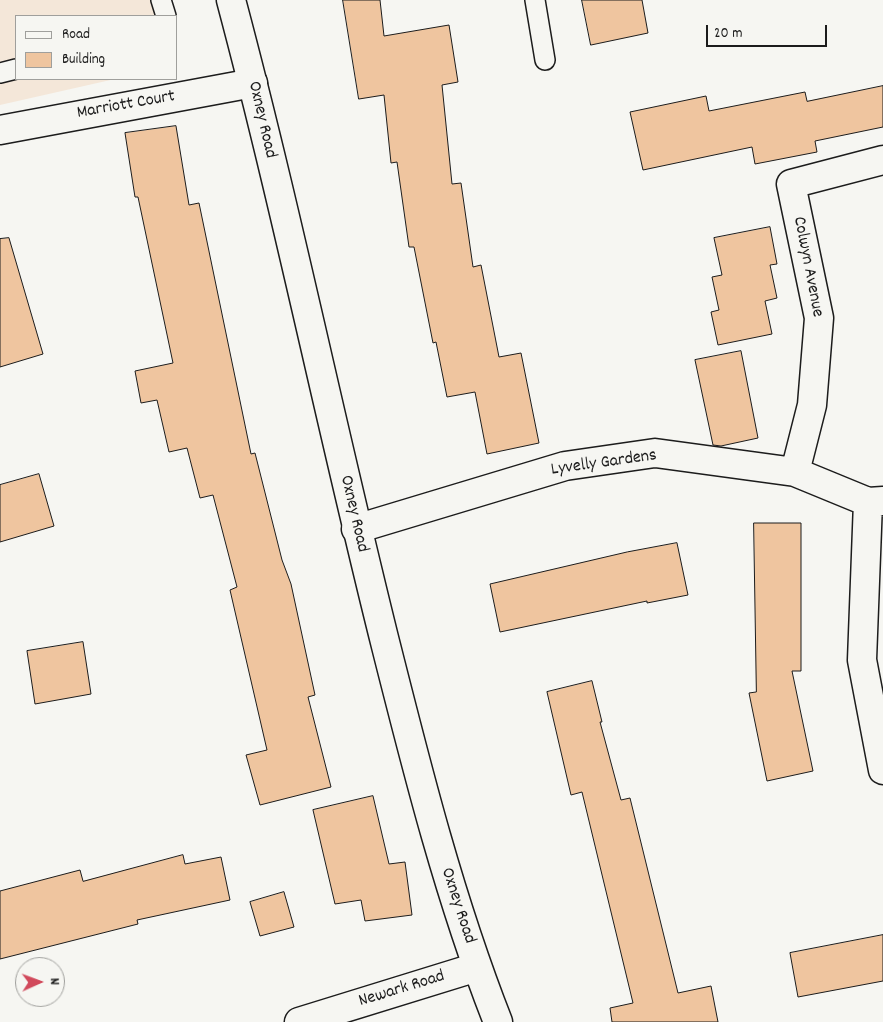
<!DOCTYPE html>
<style>
body{margin:0}
#map{position:relative;width:883px;height:1022px;overflow:hidden;background:#f6f6f2;font-family:Dekko,sans-serif}
canvas{display:block}
.legend{position:absolute;left:15px;top:15px;width:162px;height:65px;box-sizing:border-box;background:#f6f6f2;border:1px solid #9f9f9c;margin:0;padding:6px 9px;list-style:none;font-size:15px;color:#1c1c1c}
.legend li{display:flex;align-items:center;gap:10px;height:25px}
.legend b{width:25px;border:1px solid #9f9f9c}
.north{position:absolute;left:15px;top:957px;width:50px;height:50px;box-sizing:border-box;background:#f6f6f2;border:1px solid #9f9f9c;border-radius:50%;rotate:88deg;font-size:14px;font-weight:700;line-height:20px;text-align:center;color:#1c1c1c}
.north::after{content:'';display:block;margin:auto;width:18px;height:22px;background:#d1495b;clip-path:polygon(50% 0,100% 100%,50% 72%,0 100%)}
.scale{position:absolute;left:706px;top:25px;width:121px;height:22px;box-sizing:border-box;border:2px solid #1c1c1c;border-top:0;padding-left:6px;font-size:15px;line-height:18px;white-space:nowrap;color:#1c1c1c;-webkit-text-stroke:4px #f6f6f2;paint-order:stroke}
</style>
<div id="map">
<canvas width="883" height="1022"></canvas>
<ul class="legend">
<li><b style="height:6px;background:#f6f6f2"></b>Road</li>
<li><b style="height:14px;background:#efc59f"></b>Building</li>
</ul>
<div class="north">N</div>
<div class="scale">20 m</div>
</div>
<script>
const c = document.querySelector('canvas').getContext('2d');
c.lineJoin = 'round';
function fillPath(path, color) {
  c.fillStyle = color;
  c.fill(path, 'evenodd');
}
function stroke(path, color, width, dash) {
  c.strokeStyle = color;
  c.lineWidth = width;
  c.lineCap = dash ? 'butt' : 'round';
  c.setLineDash(dash || []);
  c.stroke(path);
}
function label(font, color, halo, rows, align = 'center') {
  c.font = font + ' Dekko,sans-serif';
  c.lineWidth = 5;
  c.setLineDash([]);
  c.textBaseline = 'middle';
  c.strokeStyle = halo;
  c.fillStyle = color;
  for (const [text, x, y, turn = 0] of rows) {
    c.save();
    c.translate(x, y);
    c.rotate((+turn || 0) * Math.PI / 180);
    c.textAlign = isNaN(turn) ? turn : align;
    if (halo) c.strokeText(text, 0, 0);
    c.fillText(text, 0, 0);
    c.restore();
  }
}
fillPath(new Path2D(`
 M0 0H168L171 16H16V79H115L0 105Z`), '#f4e7d9');
const building = new Path2D(`
 M343 0H380L384 36 449 25 458 82 442 85 452 184 461 183 473 267 481 265 499 357 521 353 539 443 487 454 475 392 447 397 436 342 433 343 414 247H409L397 162 391 163 384 95 359 99Z
 M582 0H642L648 33 591 45Z
 M883 86V127L815 141 817 152 755 164 752 147 643 170 630 112 706 96 709 111 805 92 807 101Z
 M176 126 189 205 199 203 251 454 255 453 282 560 291 584 315 695 308 697 331 787 260 805 246 755 267 750 230 590 237 587 213 495 200 498 187 448 169 452 157 400 141 403 135 371 173 363 138 197H135L125 133Z
 M770 227 777 264 770 265 777 298 765 301 772 334 718 345 711 312 719 310 712 277 722 275 714 238Z
 M9 238 43 354 0 367V239Z
 M741 351 758 438 721 446 713 445 695 360Z
 M39 474 54 526 0 542V485Z
 M754 523H801V671H792L813 771 767 781 749 693 756 692Z
 M677 543 688 595 647 603V601L500 632 490 584 627 552Z
 M83 642 91 694 35 704 27 651Z
 M592 681 602 722H600L621 800 630 798 678 993 711 986 718 1022H612L610 1008 633 1003 582 792 571 795 547 692Z
 M373 796 389 864 405 862 412 915 365 921 361 900 335 904 313 810Z
 M183 855 185 864 221 857 230 900 137 920 138 924 0 959V891L80 870 83 881Z
 M284 892 294 927 260 936 250 902Z
 M883 935V981L798 997 790 953Z`);
fillPath(building, '#efc59f');
stroke(building, '#1c1c1c', 1);
const lane = new Path2D(`
 M161 0 166 16
 M535 0 545 60
 M0 73 16 69`);
const street = new Path2D(`
 M0 130 253 83
 M795 472 812 405 819 318 791 184 883 160
 M868 502 862 660 883 770
 M356 529 565 466 655 453 795 472 868 502 883 501`);
const secondary = new Path2D(`
 M231 0C288 214 332 431 386 646 418 773 450 900 498 1022
 M299 1022 477 967`);
stroke(lane, '#1c1c1c', 22);
stroke(street, '#1c1c1c', 31);
stroke(secondary, '#1c1c1c', 31);
stroke(lane, '#f6f6f2', 19);
stroke(street, '#f6f6f2', 28);
stroke(secondary, '#f6f6f2', 28);
label('18px', '#1c1c1c', '#f6f6f2', [
 ["Marriott Court",126,106,-10],
 ["Oxney Road",261,120,77],
 ["Colwyn Avenue",807,267,79],
 ["Lyvelly Gardens",604,464,-8],
 ["Oxney Road",353,514,77],
 ["Oxney Road",457,906,72],
 ["Newark Road",402,990,-17]
]);
</script>
